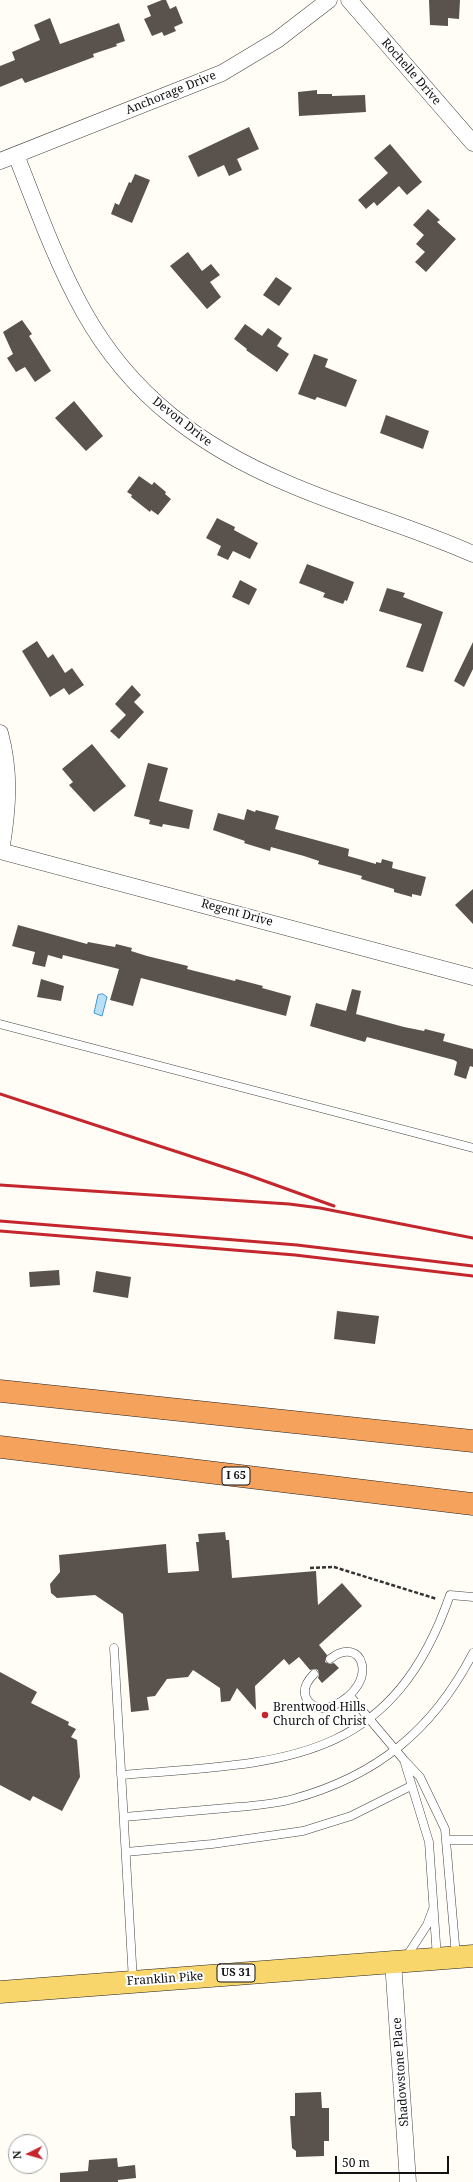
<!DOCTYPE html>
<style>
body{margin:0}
#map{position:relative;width:473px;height:2182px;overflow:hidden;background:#fffdf5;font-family:"Noto Serif",serif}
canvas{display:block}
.north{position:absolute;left:8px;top:2134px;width:40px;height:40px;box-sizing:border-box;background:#fff;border:1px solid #a0a0a0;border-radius:50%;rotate:265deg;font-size:11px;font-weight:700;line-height:16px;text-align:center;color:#111}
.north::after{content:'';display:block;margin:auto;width:14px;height:18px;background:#c4262e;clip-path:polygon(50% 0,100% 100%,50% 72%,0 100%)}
.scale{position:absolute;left:335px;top:2156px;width:114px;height:18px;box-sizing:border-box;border:2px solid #111;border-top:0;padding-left:5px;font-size:12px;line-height:14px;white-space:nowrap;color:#111;-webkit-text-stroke:3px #fff;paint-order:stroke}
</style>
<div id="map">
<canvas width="473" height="2182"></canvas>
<div class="north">N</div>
<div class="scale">50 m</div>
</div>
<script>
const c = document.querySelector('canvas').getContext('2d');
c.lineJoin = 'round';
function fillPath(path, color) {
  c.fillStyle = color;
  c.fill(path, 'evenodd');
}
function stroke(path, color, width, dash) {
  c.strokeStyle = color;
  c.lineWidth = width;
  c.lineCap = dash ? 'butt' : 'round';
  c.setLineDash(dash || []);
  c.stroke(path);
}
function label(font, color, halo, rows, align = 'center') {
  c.font = font + ' "Noto Serif",serif';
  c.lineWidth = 4;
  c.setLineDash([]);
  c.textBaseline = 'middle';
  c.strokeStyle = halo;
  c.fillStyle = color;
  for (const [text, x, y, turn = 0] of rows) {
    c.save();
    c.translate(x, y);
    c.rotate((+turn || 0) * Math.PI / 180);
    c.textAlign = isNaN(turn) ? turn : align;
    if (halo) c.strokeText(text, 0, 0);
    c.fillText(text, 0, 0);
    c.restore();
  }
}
const water = new Path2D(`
 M103 994 107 997 102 1016 94 1013 98 995Z`);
fillPath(water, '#b9e0f7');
stroke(water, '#3f96cf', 1);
fillPath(new Path2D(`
 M162 0H166L170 9 176 6 183 23 174 27 176 31 164 36 162 32 152 36 144 19 151 16 147 6Z
 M429 0H460L459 19 448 18V26L430 25Z
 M50 18 60 44 119 23 125 41 116 44 117 46 93 54 94 57 25 83 22 78 0 87V66L15 60 12 52 40 40 34 25Z
 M317 90V94H332V96L365 95 366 112 299 116 298 92Z
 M249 127 259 149 237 159 242 170 229 176 224 165 198 177 188 156Z
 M390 144 422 182 407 195 399 186 377 206 374 202 366 209 358 200 388 173 374 158Z
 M135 174 150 180 132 223 111 214 115 203 119 205 129 182 131 183Z
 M428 209 440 220 437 222 456 239 426 272 415 262 425 252 416 244 424 235 413 225Z
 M188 252 202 271 211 264 220 275 210 282 221 297 207 309 170 266Z
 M276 277 292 288 279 306 263 295Z
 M22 320 32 334 29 336 51 371 35 382 25 367 16 372 7 358 13 354 3 332Z
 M245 324 262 336 268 328 282 338 277 346 289 354 277 372 246 350 247 349 234 339Z
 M314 354 328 359 325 367 357 380 346 407 317 397 315 400 298 394Z
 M74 401 103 436 86 451 55 418Z
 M386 415 429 431 423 449 380 433Z
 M139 476 152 485 154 482 166 492 165 494 171 499 158 515 151 510 150 512 131 497 132 495 127 492Z
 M217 518 235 527 234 530 258 543 250 559 233 551 228 560 217 555 221 546 206 538Z
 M307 564 354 582 347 601 345 600 343 604 323 597 325 593 299 583Z
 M240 580 257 589 249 605 232 597Z
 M387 588 405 593 403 597 443 612 423 672 406 667 422 624 379 611Z
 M37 641 48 658 53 654 65 673 72 668 84 685 69 695 64 688 50 697 22 651Z
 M473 642V669L464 687 454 681Z
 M132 685 141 695 134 702 144 712 119 739 110 731 126 715 115 704Z
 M92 744 126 786 94 812 69 785 73 782 62 769Z
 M148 763 168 768 159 801 193 810 189 829 163 824 162 827 149 824 150 820 134 816Z
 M247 809 255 812 256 810 279 816 275 829 349 849 348 856 376 864V862L381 863 382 859 393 862 392 868 426 877 421 896 412 894V897L394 892V889L361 879 362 876 318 864 319 861 304 856 271 847 270 851 244 843 245 841 213 830 218 813 244 820Z
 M473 889V924L455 905Z
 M18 925 87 944 88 942 115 947 116 944 132 948 131 951 147 956 188 966 187 969 235 981 236 979 263 986 262 988 291 996 286 1016 141 978 133 1006 110 1000 119 969 63 955 62 959 48 955 45 967 32 964 35 952 12 946Z
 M41 979 64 986 61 1001 37 997Z
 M352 989 361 991 356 1014 404 1027 424 1031 425 1029 445 1034 443 1041 473 1049V1067L470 1066 466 1079 454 1075 457 1062 454 1060 367 1037 365 1042 310 1026 316 1003 346 1011Z
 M59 1270 60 1285 30 1287 29 1272Z
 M96 1271 131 1277 128 1298 93 1292Z
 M337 1311 379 1316 375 1344 334 1339Z
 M225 1532 226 1540H229L232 1578 316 1571 318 1605 342 1583 362 1606 319 1645 327 1655 325 1662 330 1664 334 1663 339 1668 322 1683 318 1678 319 1675 318 1670 315 1669 310 1670 299 1657 289 1665 284 1659 255 1686 256 1710 237 1688 230 1701 221 1702 220 1688 193 1670 188 1677 167 1679 155 1696 147 1697 149 1710 131 1712 123 1614 95 1595 57 1598 51 1593 50 1584 60 1572 59 1555 166 1544 168 1573 199 1571 196 1542H199L198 1534Z
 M0 1672 37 1692 31 1703 69 1722 68 1725 76 1729 71 1737 77 1740 80 1777 62 1811 33 1796 30 1801 0 1785Z
 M321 2092 322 2108H329V2141H324V2156L296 2157V2151L292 2148 290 2116H295V2093Z
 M117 2158 118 2167 135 2165 136 2178 118 2180V2182H60V2173L88 2171 89 2160Z`), '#5a524d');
const lane = new Path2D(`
 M0 1024 473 1148
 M114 1648 133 1981
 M314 1674C307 1681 301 1691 308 1701 315 1709 325 1710 333 1706 382 1683 362 1633 330 1659
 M350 1696 404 1760
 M121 1775C278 1762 390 1768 450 1595L473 1597
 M124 1817C158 1814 192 1811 227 1808 249 1806 271 1805 293 1799 377 1776 433 1730 473 1653
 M447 1840H473
 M126 1852 212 1844 303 1831 351 1816 411 1786
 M437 1958 429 1842 404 1760 420 1777 445 1829 456 1956
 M405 1959 427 1925 433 1909`);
const street = new Path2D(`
 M349 0 473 143
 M16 155C37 208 56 262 84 312 131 396 201 447 289 484 349 510 413 527 473 554
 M0 161 222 73 277 40 329 0
 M0 733C11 773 8 810 1 851
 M0 851 473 977
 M393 1961 408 2182`);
const primary = new Path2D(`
 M0 1992 473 1956`);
const highway = new Path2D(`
 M0 1391 473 1441
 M0 1447 473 1504`);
stroke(lane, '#444', 9);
stroke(street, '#444', 17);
stroke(primary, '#222', 23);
stroke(highway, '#222', 23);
stroke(new Path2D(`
 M310 1568 334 1567 437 1599`), '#333', 2.5, [4, 2]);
stroke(lane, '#fff', 8);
stroke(street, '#fff', 16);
stroke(primary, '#f9d66b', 22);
stroke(highway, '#f5a25d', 22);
stroke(new Path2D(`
 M0 1094 245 1174 334 1206
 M0 1185 289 1204 320 1208 473 1238
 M0 1221 297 1245 473 1266
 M0 1231 295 1255 473 1276`), '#c4262e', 3);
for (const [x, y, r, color] of [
 [265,1715,4,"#c4262e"]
]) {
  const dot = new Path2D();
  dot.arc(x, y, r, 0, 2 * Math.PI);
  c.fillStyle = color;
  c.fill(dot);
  stroke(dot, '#fff', 1.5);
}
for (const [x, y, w] of [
 [236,1476,28],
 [236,1973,38]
]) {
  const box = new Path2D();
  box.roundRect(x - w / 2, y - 9, w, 18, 3);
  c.fillStyle = '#fff';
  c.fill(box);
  stroke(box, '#111', 1);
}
label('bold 11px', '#111', null, [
 ["I 65",236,1476],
 ["US 31",236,1973]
]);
label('12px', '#111', '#fff', [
 ["Rochelle Drive",411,72,49],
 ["Anchorage Drive",171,93,-22],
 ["Devon Drive",182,422,38],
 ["Regent Drive",237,913,15],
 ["Franklin Pike",165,1979,-4],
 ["Shadowstone Place",401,2072,-94]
]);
label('12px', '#111', '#fff', [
 ["Brentwood Hills",273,1708],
 ["Church of Christ",273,1722]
], 'left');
</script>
